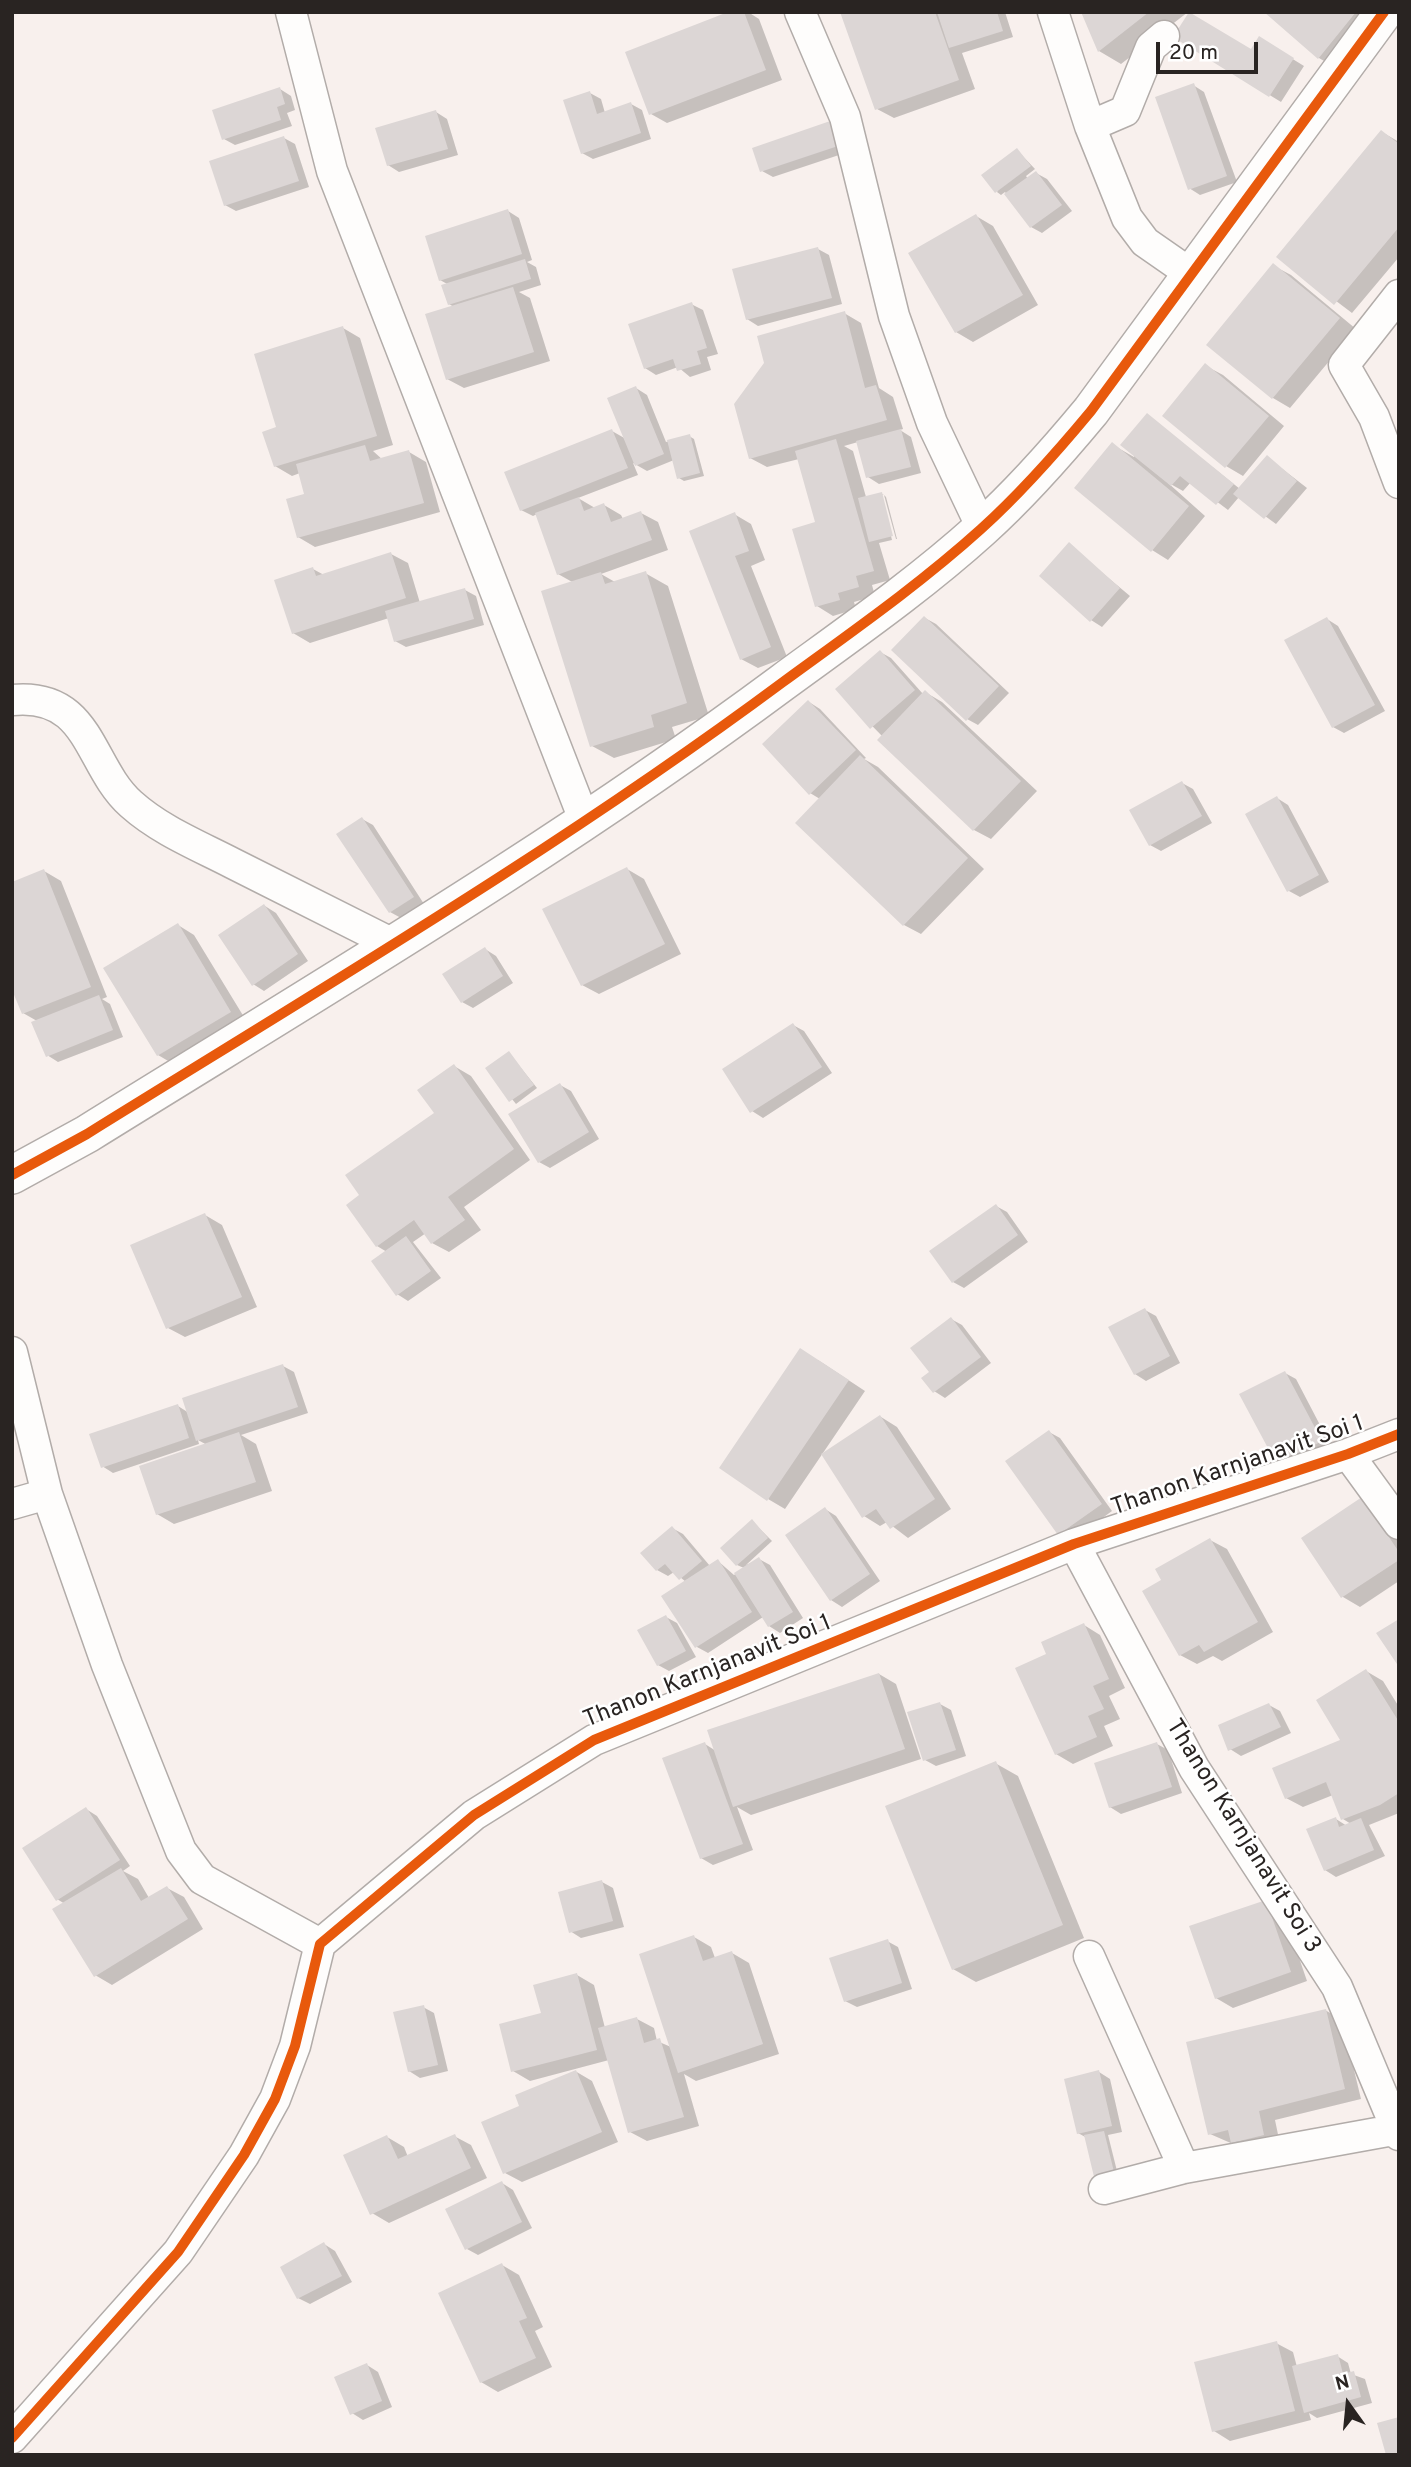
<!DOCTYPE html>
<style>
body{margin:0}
#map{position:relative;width:1411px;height:2467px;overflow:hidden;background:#f8f0ed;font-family:Overpass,sans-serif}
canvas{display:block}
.frame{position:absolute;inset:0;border:14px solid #292422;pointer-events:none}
.north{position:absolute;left:1313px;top:2369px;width:70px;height:70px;-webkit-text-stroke:5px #fff;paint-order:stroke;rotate:345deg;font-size:19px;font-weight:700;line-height:28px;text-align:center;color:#292422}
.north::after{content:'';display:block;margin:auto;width:24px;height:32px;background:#292422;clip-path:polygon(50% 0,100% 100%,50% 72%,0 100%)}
.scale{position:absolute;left:1156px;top:42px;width:102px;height:32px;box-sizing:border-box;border:4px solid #292422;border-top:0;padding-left:9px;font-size:21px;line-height:24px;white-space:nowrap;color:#292422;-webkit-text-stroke:5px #fff;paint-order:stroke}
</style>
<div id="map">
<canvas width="1411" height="2467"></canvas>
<div class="frame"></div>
<div class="north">N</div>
<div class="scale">20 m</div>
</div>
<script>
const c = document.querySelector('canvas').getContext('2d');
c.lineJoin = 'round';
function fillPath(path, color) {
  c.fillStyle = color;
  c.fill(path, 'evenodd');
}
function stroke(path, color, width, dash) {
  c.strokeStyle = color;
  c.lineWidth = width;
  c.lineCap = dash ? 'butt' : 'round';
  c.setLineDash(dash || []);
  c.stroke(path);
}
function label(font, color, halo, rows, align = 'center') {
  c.font = font + ' Overpass,sans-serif';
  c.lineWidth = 5;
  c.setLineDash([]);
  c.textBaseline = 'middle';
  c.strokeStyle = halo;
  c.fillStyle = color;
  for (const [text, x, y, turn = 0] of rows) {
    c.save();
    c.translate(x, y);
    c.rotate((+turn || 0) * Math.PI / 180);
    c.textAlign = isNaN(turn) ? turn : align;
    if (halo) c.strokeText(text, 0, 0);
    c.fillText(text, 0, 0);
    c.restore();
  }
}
fillPath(new Path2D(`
 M733 12H748L759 19 782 80 667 123 651 114Z
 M842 12H1005L1013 37 962 53 975 89 894 118 877 109Z
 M1083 12H1188L1121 64 1099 51Z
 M1267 12H1368L1341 71 1319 58Z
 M1175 37 1251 51 1270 45 1304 66 1281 102Z
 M1193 85 1204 92 1237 182 1200 195 1189 188Z
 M280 89 291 96 295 110 287 113 292 126 235 145 224 139Z
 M590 93 601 99 605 113 631 104 642 110 651 139 593 159 582 153Z
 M436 112 447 119 458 155 399 172 388 165Z
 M836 121 854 150 773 177 762 171Z
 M1382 132 1399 142V257L1352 313 1278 257Z
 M284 138 295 144 309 187 236 211 225 205Z
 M1017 150 1035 169 1026 176 1028 179 1036 173 1047 179 1072 211 1042 233 1031 227 1005 192 1001 195 997 192Z
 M508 211 519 218 532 260 527 262 536 267 541 285 519 292 530 298 550 361 464 388 447 379 454 307 449 304V285L440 280Z
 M976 216 993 226 1038 305 973 342 956 332Z
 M818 249 829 255 842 304 758 326 747 319Z
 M1274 266 1291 275 1356 329 1290 408 1273 398 1208 344Z
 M691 304 703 310 718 354 707 357 711 370 690 377 678 367 656 375 645 368Z
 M844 313 861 323 879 388 893 397 903 429 900 430 911 437 921 473 879 484 868 477 858 442 844 446 853 451 866 497 881 494 884 495H881L892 540 879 543 890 580 872 585 875 596 854 602 856 609 833 616 817 606V523L799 459 767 467 750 458Z
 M343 328 360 338 393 445 373 451 383 460 409 452 426 462 440 512 315 547 298 537 306 495 300 473 292 476 275 466 279 428Z
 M1206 366 1223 375 1284 426 1243 476 1226 466Z
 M636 388 647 395 666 442 689 436 694 439 704 476 684 481 679 478 674 460 647 471 633 463 638 475 578 498 595 508 604 505 621 515 623 519 641 513 658 522 668 550 601 574 615 582 645 573 668 586 709 716 672 727 676 739 614 758 592 746 574 583 558 574 537 514 533 516 521 510 612 431 626 439Z
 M1147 415 1240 489 1267 457 1307 488 1276 524 1239 497 1228 510 1191 482 1183 491 1167 482 1205 516 1168 560 1152 550 1113 445 1134 457Z
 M884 495 886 497 897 539H896Z
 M734 514 751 524 765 560 751 566 787 657 758 668 741 659 691 532Z
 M1069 545 1130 596 1102 627 1091 620Z
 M391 554 408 563 420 603 465 590 476 596 484 625 406 647 395 641 389 618 310 643 293 633 313 569 324 575Z
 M925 618 936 624 1009 693 978 725 967 719Z
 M1327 619 1338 626 1385 711 1344 733 1333 727Z
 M880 652 891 658 923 694 925 692 942 702 1037 791 991 839 974 830 837 690Z
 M809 702 820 709 866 758 864 759 878 767 984 869 921 934 904 925 820 799 810 793Z
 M1182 783 1193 789 1212 823 1161 851 1150 845Z
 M1277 798 1288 805 1329 882 1300 897 1289 891Z
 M362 819 373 825 424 904 401 918 390 912Z
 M627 869 644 879 681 954 599 994 582 985Z
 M44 871 61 881 107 997 102 999 110 1004 123 1037 58 1062 47 1055 37 1021 23 1013Z
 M265 906 276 913 308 961 264 991 253 984Z
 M178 925 194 935 247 1022 175 1065 158 1055Z
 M485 949 496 956 513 983 473 1008 462 1002Z
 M793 1025 804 1031 832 1073 763 1118 752 1111Z
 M509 1053 537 1088 516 1104 487 1068Z
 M454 1066 471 1076 530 1160 464 1207 481 1230 449 1252 432 1243 426 1233 413 1242 441 1278 408 1301 397 1294 387 1252 377 1246 362 1195 436 1113Z
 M560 1085 571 1091 599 1139 550 1168 539 1162Z
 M996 1206 1007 1212 1028 1242 964 1288 953 1282Z
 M205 1215 222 1225 257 1307 185 1337 168 1328Z
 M1145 1310 1156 1316 1180 1363 1146 1381 1135 1374Z
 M951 1319 962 1325 991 1363 945 1398 934 1391 931 1373Z
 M818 1360 865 1391 785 1509 768 1499Z
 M283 1366 294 1372 308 1413 241 1435 256 1444 272 1491 174 1524 157 1514 207 1445 198 1440 199 1444 113 1473 102 1466 178 1406 189 1413Z
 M1285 1373 1296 1379 1332 1448 1278 1464Z
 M881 1417 897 1427 951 1509 908 1538 887 1522 880 1526 864 1516Z
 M1049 1432 1060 1438 1112 1511 1071 1541 1060 1534Z
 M825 1509 836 1516 880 1581 842 1607 831 1600Z
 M1379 1509 1399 1539V1581L1360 1607 1343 1597 1303 1538Z
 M752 1521 772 1541 746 1565 759 1559 770 1565 803 1618 780 1633 769 1626 763 1617 708 1653 697 1647 686 1582 674 1572 668 1576 657 1570 672 1528 683 1534 710 1566 718 1561 734 1575 744 1568 737 1565Z
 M1210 1540 1227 1549 1273 1632 1222 1661 1213 1656 1197 1664 1180 1655Z
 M666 1617 677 1623 696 1657 669 1671 658 1665Z
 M1084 1625 1100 1635 1125 1688 1109 1696 1120 1719 1104 1726 1113 1746 1073 1764 1056 1754 1049 1655Z
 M1366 1671 1383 1681 1399 1707V1813L1369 1825 1385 1856 1336 1877 1325 1870 1336 1819 1347 1826 1351 1824 1343 1819 1333 1795 1303 1807 1286 1798 1343 1741Z
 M879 1674 896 1684 921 1759 751 1815 737 1807 753 1850 713 1865 701 1858 705 1744 716 1751Z
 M940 1704 951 1710 966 1756 936 1766 925 1760Z
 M1269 1705 1280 1711 1291 1733 1241 1756 1230 1749Z
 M1157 1744 1168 1750 1182 1793 1121 1814 1110 1807Z
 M995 1763 1018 1776 1084 1938 976 1982 953 1969Z
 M86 1809 97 1816 130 1866 123 1871 138 1879 149 1898 167 1888 184 1897 203 1929 112 1985 95 1975 65 1904 57 1899Z
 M602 1882 613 1888 624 1927 581 1938 570 1931Z
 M1266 1902 1283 1911 1307 1981 1233 2008 1216 1998Z
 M694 1937 711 1947 715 1958 732 1953 749 1963 779 2054 696 2081 684 2074 699 2126 647 2141 630 2132 609 2060 530 2081 513 2071 543 2014 577 1975 594 1985 605 2028 637 2019 654 2028 657 2041 671 2047Z
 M887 1941 898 1947 912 1989 857 2007 845 2001Z
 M423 2007 434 2013 448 2071 420 2078 409 2071Z
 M1325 2010 1342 2020 1361 2099 1275 2120 1280 2144 1249 2151 1210 2134Z
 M575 2071 592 2081 618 2142 522 2182 505 2173 521 2107Z
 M1099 2072 1110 2079 1122 2132 1108 2135 1119 2179 1087 2138 1078 2133Z
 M454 2136 471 2145 487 2178 389 2223 372 2213 387 2137 404 2147 408 2157Z
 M502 2183 513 2190 532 2228 478 2255 467 2249Z
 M324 2244 335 2251 352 2282 310 2304 298 2298Z
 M502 2265 519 2275 543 2327 535 2331 552 2367 498 2392 481 2382Z
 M1276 2343 1293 2352 1297 2367 1337 2356 1348 2363 1351 2374 1365 2379 1372 2403 1317 2418 1309 2413 1311 2420 1230 2441 1214 2431Z
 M367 2365 378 2372 392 2407 363 2420 352 2413Z`), '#0003');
fillPath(new Path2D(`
 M728 12H744L766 70 649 115 625 52Z
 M840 12H935L959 80 875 110Z
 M937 12H997L1003 31 949 48Z
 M1081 12H1149L1098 52Z
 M1189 12 1251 49 1259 36 1294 58 1269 97 1173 37Z
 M1264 12H1356L1318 59Z
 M1194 83 1227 176 1188 190 1155 97Z
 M280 87 285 104 277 107 281 120 222 140 212 110Z
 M590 91 597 114 631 102 641 133 581 154 563 100Z
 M436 110 448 149 387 166 375 128Z
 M836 119 844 144 760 172 752 148Z
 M1381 130 1399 144V227L1334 305 1276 257Z
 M284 136 299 181 224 206 209 161Z
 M1017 148 1031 166 995 193 981 175Z
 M1036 171 1062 205 1030 228 1004 194Z
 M508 209 522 254 439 281 425 236Z
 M976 214 1023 295 955 333 908 253Z
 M818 247 832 298 746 320 732 269Z
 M525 259 531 279 448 305 441 285Z
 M1273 263 1340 318 1272 399 1206 345Z
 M513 287 534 352 446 380 425 314Z
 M692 302 707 348 697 351 701 364 677 371 673 359 644 369 628 324Z
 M845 311 865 388 876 385 887 420 749 459 734 404 764 363 757 336Z
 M343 326 377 436 274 467 262 432 276 427 254 354Z
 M1205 363 1269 416 1225 468 1162 416Z
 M636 386 664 454 635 466 607 398Z
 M1147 413 1234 484 1216 505 1180 476 1171 486 1120 445Z
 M612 429 628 468 520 511 504 472Z
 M901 429 911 467 866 478 856 441Z
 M690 434 700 473 677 479 667 440Z
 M836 439 874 571 856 576 859 587 838 593 840 600 815 607 792 529 815 522 795 451Z
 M1112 442 1189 506 1151 552 1074 488Z
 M365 445 370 461 409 450 424 503 297 538 286 499 304 494 296 464Z
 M1267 455 1297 481 1264 519 1233 494Z
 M882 492 893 536 869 542 858 498Z
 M579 497 584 511 604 503 611 522 641 511 652 540 557 575 535 513Z
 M735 512 749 551 735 556 771 647 740 660 689 531Z
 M1069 542 1120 588 1090 622 1039 576Z
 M391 552 406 598 292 634 274 580 313 567 316 576Z
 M646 571 687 703 651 715 654 727 590 747 541 591 601 572 605 584Z
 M465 588 474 619 394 642 385 611Z
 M924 616 999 686 966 721 891 650Z
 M1327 617 1375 705 1332 728 1284 640Z
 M880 650 915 690 870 729 835 689Z
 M925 690 1021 781 973 831 877 740Z
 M808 700 856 750 809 795 762 744Z
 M860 755 968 858 903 926 795 823Z
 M1182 781 1202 816 1149 846 1129 810Z
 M1277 796 1319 875 1287 892 1245 814Z
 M362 817 414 897 389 913 336 834Z
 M627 867 665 944 581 986 542 909Z
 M44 869 91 987 22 1014 12 990V882Z
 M264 904 298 954 252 986 218 935Z
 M178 923 231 1012 157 1056 103 968Z
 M485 947 503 976 461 1003 442 974Z
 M99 995 113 1030 46 1057 31 1022Z
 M793 1023 822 1067 750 1113 722 1069Z
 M509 1051 534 1085 509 1102 485 1068Z
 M454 1064 514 1149 448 1197 465 1220 431 1244 414 1220 376 1247 346 1205 359 1195 345 1175 434 1113 417 1090Z
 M560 1083 589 1132 538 1163 508 1114Z
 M996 1204 1018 1235 952 1283 929 1251Z
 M205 1213 242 1297 166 1329 130 1245Z
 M406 1236 431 1271 396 1296 371 1261Z
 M1145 1308 1170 1356 1134 1375 1108 1327Z
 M951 1317 981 1357 933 1393 921 1378 929 1372 910 1348Z
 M800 1348 849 1380 767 1501 719 1468Z
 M283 1364 298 1407 196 1441 182 1398Z
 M1285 1371 1322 1441 1277 1465 1239 1394Z
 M178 1404 189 1438 101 1468 89 1434Z
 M880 1415 935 1499 890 1529 876 1509 862 1518 821 1454Z
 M1049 1430 1102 1504 1058 1535 1005 1461Z
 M239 1432 256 1482 156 1515 139 1466Z
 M1362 1497 1399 1552V1560L1341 1598 1301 1538Z
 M825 1507 870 1574 830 1601 785 1535Z
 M752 1519 768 1538 736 1566 720 1548Z
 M672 1526 702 1561 679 1580 665 1564 656 1571 640 1553Z
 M1210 1538 1258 1622 1204 1652 1199 1645 1179 1656 1142 1591 1161 1580 1155 1569Z
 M759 1557 793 1612 768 1627 734 1573Z
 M718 1559 752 1612 695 1648 661 1596Z
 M666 1615 686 1651 657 1666 637 1630Z
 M1399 1619V1667L1376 1633Z
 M1084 1623 1109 1679 1093 1686 1104 1709 1088 1716 1097 1737 1055 1755 1015 1668 1046 1654 1041 1642Z
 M1366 1669 1399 1722V1793L1380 1805 1341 1820 1326 1782 1285 1799 1272 1768 1340 1740 1316 1700Z
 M879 1673 905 1749 733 1807 707 1730Z
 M940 1702 956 1750 923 1761 907 1712Z
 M1269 1703 1281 1727 1228 1751 1218 1725Z
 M705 1742 743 1844 700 1859 662 1758Z
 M1157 1742 1172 1787 1109 1808 1094 1763Z
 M996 1761 1063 1925 952 1970 885 1806Z
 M86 1807 120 1860 56 1901 22 1848Z
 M1336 1817 1339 1827 1361 1818 1374 1850 1324 1871 1306 1829Z
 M121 1868 141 1901 167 1886 188 1919 94 1977 52 1909Z
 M602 1880 613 1921 569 1933 558 1892Z
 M1266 1900 1291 1972 1215 1999 1189 1926Z
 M694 1935 703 1961 732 1951 763 2044 678 2073 639 1954Z
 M888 1939 902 1983 844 2002 829 1958Z
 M577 1973 597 2050 511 2072 499 2024 541 2013 533 1985Z
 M424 2005 438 2065 408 2072 393 2012Z
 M1326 2009 1345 2089 1259 2111 1264 2135 1231 2143 1228 2130 1208 2135 1186 2042Z
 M637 2017 644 2043 660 2038 684 2117 628 2133 598 2028Z
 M576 2070 602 2132 503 2174 481 2122 519 2106 515 2095Z
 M1099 2070 1112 2126 1077 2134 1064 2079Z
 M1104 2131 1115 2176 1095 2181 1084 2135Z
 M455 2134 471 2168 370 2215 343 2155 387 2135 398 2159Z
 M502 2181 522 2222 465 2250 445 2209Z
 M324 2242 342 2276 297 2299 280 2267Z
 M502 2263 527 2318 519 2321 536 2358 480 2383 438 2293Z
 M1277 2341 1295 2411 1212 2432 1194 2362Z
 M1338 2354 1343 2374 1354 2371 1361 2397 1304 2413 1292 2366Z
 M367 2363 382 2401 350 2415 334 2377Z
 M1399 2417V2455H1386L1377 2423Z`), '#dcd6d5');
const minor = new Path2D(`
 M291 12 332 171 585 822
 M800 12 845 117 894 316 932 423 982 528
 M1053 12 1090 126 1127 218 1145 242 1191 274
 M1090 126 1125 111 1151 47 1164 36
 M1399 295 1344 365 1374 417 1399 483
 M12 700C91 692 88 766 131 804 160 830 197 845 232 863 285 890 339 917 393 944
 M12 1352 47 1494 107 1665 181 1851 202 1879 320 1944
 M1348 1454 1399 1524
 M12 1504 47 1494
 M1074 1544 1194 1768 1337 1987 1399 2135
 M1089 1956 1184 2168
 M1104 2189 1184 2168 1399 2129
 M12 2438 178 2252 244 2155 275 2099 295 2046 320 1944 474 1815 594 1740 1074 1544 1348 1454 1399 1434`);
const tertiary = new Path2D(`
 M12 1175 87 1134C322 988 561 847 783 682 850 633 919 585 981 529 1021 493 1057 452 1091 411L1384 12`);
stroke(minor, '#b2aca9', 33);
stroke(tertiary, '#b2aca9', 40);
stroke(minor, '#fefdfc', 30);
stroke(tertiary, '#fefdfc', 37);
stroke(new Path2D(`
 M12 1175 87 1134C322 988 561 847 783 682 850 633 919 585 981 529 1021 493 1057 452 1091 411L1384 12
 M12 2438 178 2252 244 2155 275 2099 295 2046 320 1944 474 1815 594 1740 1074 1544 1348 1454 1399 1434`), '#e8590c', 10);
label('24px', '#292422', '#fff', [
 ["Thanon Karnjanavit Soi 1",1238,1467,-19],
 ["Thanon Karnjanavit Soi 1",708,1673,-22],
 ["Thanon Karnjanavit Soi 3",1242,1837,58]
]);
</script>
